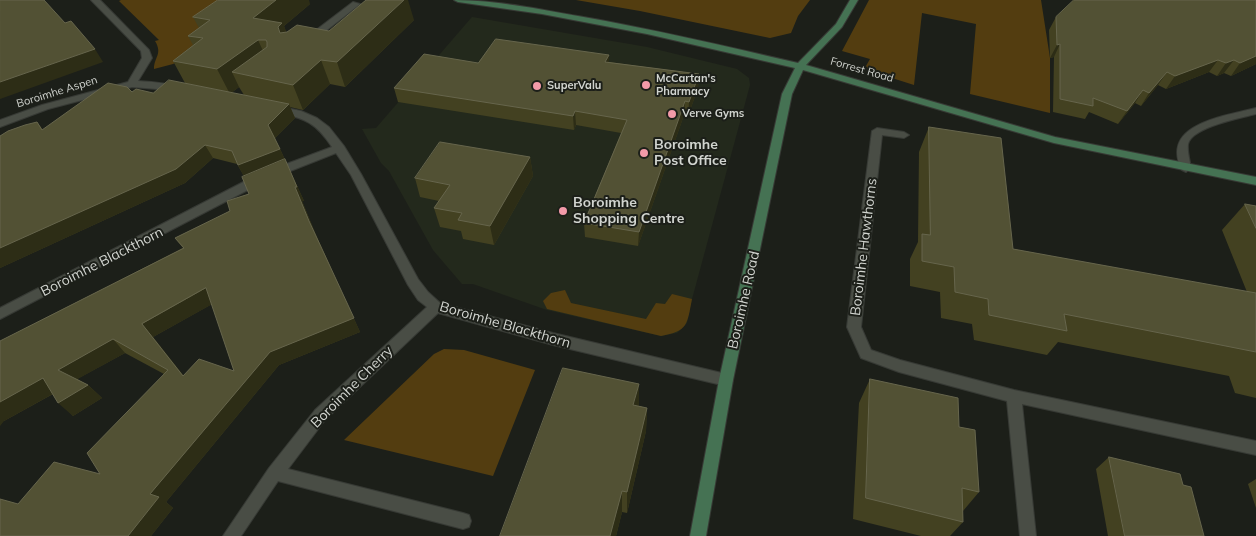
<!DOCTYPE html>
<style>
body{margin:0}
canvas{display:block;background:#1c1f19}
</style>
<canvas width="1256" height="536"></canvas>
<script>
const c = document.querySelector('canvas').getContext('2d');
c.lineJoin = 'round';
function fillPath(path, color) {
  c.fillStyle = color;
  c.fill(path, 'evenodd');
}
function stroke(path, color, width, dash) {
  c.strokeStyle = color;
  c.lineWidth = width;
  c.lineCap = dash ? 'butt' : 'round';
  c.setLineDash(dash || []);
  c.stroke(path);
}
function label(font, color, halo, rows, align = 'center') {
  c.font = font + ' Mulish,sans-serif';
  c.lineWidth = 4;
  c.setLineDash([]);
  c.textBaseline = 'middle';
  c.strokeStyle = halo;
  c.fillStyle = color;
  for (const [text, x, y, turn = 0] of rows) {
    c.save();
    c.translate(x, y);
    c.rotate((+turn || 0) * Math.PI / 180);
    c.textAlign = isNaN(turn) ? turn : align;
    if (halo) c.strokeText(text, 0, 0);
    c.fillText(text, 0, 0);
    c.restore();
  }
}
fillPath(new Path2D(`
 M472 17 647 47 737 69 749 78 750 85 692 299 687 323 677 333 661 336 547 310 473 284H462L433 250 389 171 381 163 362 129 376 128Z`), '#23291c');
fillPath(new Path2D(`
 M121 0H239L216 44 173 64 154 69C154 57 163 54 155 41L159 40 119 1Z
 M576 0H810L798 16 791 33 770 38 640 11Z
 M869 0H1041L1050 58V113L970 94 976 24 922 13 914 85 870 71 866 66 870 59 842 51Z
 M565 290 571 303 646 319 656 303 665 304 672 294 692 299C687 325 688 331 661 336L547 309 543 301 551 293Z
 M444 349 464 350 535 370 493 476 344 440 434 354Z`), '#533d10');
const street = new Path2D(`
 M91 0H100L149 50 152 58 138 81C154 82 167 83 182 87V91L132 87 48 109 0 127V120L42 105 128 82 142 58 141 51Z
 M353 2 360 4 313 41H307V37Z
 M277 106 301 111 317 118 329 127 344 146 361 174 418 279 428 292 440 303 553 333 726 374 731 376 733 380 731 384 726 386 553 345 438 313 325 420 288 469 463 513 469 515 471 521 469 527 463 529 278 481 241 536H223L269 468 315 410 427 307 418 300 408 285 351 175 336 153 265 181 0 319V308L257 175 332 147C314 120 304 119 274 111L272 109Z
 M1256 108V114C1241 118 1192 127 1188 144 1187 152 1190 161 1191 168L1186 172 1182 170C1159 124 1225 116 1256 108Z
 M877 128 904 132 909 135 904 138 882 135 861 327 871 350 900 360 1014 390 1256 441V455L1022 404 1036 536H1020L1007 401 899 372 861 358 847 327 872 131Z`);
const secondary = new Path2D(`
 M454 0C496 0 537 9 578 16 652 29 725 46 798 63L836 24 850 0H858L842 27 806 65 1055 137 1256 177V185L1054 143 803 70 792 94 733 380 706 536H690L719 380 782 94 795 68 647 34 542 14 458 2Z`);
stroke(street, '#373a35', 2);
stroke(secondary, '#373a35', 2);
fillPath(street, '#494d45');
fillPath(secondary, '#457253');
fillPath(new Path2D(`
 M1074 0H1256V64L1231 76 1224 73 1217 76 1209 72 1166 89 1158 85 1141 106 1135 103 1118 124 1089 112 1085 119 1053 112 1054 57 1050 58 1049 30 1056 17Z
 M310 4 284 26 286 32 329 31 414 20 345 87 330 84 303 110 290 107 295 118 275 138 304 201H302L316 235 360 332 279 365 166 502 173 508 151 536H0L18 504 100 474 164 374 125 353 77 379 88 385 102 398 73 416 53 394 4 421 0 341 183 248 175 238 230 211 249 194 244 176 237 164 213 158 185 183 0 268V136L37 122 43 130 132 92 153 93 185 83 173 61 193 45 188 36 199 28 193 17ZM239 87 244 95 231 93ZM212 304 234 371 183 375 153 337Z
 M609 55V62L699 74 698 88 688 116 684 115 638 246 585 237 584 223 621 133 576 125 574 130 398 102 394 88 478 63Z
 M929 127 1013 249 1247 292 1222 230 1245 204 1256 206V398L1235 393 1229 376 1058 342 1047 355 974 340 972 324 941 318 940 292 910 286V259L918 242 919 152Z
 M530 157 533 176 494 245 463 239 461 231 440 227 434 208 439 201 420 197 415 178Z
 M870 379 959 427 979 492 963 511V522L950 536H921L853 519 859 403Z
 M639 406 647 408 646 431 627 513 622 512 616 536H500Z
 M1109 457 1183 485 1204 536H1108L1096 469Z
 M1256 479V508L1248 484Z`), '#434121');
fillPath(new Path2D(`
 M276 0H309L310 4 284 26 292 47 253 18Z
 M404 0H408L414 20 345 87 337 62Z
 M258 40 269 64 232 72 239 87 230 94 217 69Z
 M1060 44 1054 57 1050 58 1057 45Z
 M95 49 103 62 0 99V82Z
 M609 55V68L605 62Z
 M1256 56V64L1231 76 1240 63Z
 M321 60 330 84 303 110 293 85Z
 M1218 60 1209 72 1166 89 1175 76Z
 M1234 60 1224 73 1217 76 1226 63Z
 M1167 72 1158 85 1141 106 1149 93Z
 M699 74 698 88 688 116 689 102Z
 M1143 90 1135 103 1118 124 1127 111Z
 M685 101 684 115 638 246 639 232Z
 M289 104 295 118 275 138 268 125Z
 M575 111 576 125 574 130 573 116Z
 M205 145 213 158 185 183 0 268V248Z
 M280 149 304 201H302L316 235 360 332 279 365 166 502 173 508 151 536H128L150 494 270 352 354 318 245 179 238 165Z
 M530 157 533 176 494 245 490 226Z
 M206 288 216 302 153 337 194 389 183 376 142 324Z
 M113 339 125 353 72 382 58 370Z
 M43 378 58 391 4 421 0 426V402Z
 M639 384V408L633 405Z
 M88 385 102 398 73 416 58 403Z
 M647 408 646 431 627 513V492Z
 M622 491V512L616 536H610Z`), '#2d2d16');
const building = new Path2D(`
 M0 0H44L65 23 71 21 95 49 0 82Z
 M218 0H276L253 18 282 23 278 27 280 33 287 32 297 25 329 31 366 0H404L337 62 321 60 293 85 232 72 267 47V42L266 40H258L217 69 173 61 203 38 188 36 210 20 193 17Z
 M1074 0H1256V56L1240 63 1234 60 1226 63 1218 60 1175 76 1167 72 1149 93 1143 90 1127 111 1093 98V106L1060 99V44L1057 45 1056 17Z
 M496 39 609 55 605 62 699 74 689 102 685 101 639 232 584 223 627 120 575 111 573 116 394 88 424 54 478 63Z
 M169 80 289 104 268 125 280 149 238 165 232 151 205 145 176 169 0 248V136L8 131 25 125 37 122 42 130 108 83 127 87 132 92 136 89 153 93Z
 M929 127 1001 138 1013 249 1256 293V352L1064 314 1067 331 989 315 988 299 955 292 954 267 922 261V234L930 235Z
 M440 142 530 157 490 226 458 220 462 213 434 208 450 185 415 178Z
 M285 159 297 187H295L309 221 354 318 270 352 150 494 159 497 128 536H0V499L18 504 54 462 100 474 87 453 168 370 113 339 58 370 88 385 58 403 43 378 0 402V341L184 248 175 238 230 211 227 201 249 194 242 177ZM206 288 234 371 199 359 183 376 142 324Z
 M1245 204 1256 206V228Z
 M563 368 639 384 633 405 647 408 627 492 622 491 610 536H500Z
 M870 379 958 398 959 427 975 430 979 492 962 488 963 522 866 498Z
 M1109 457 1180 474 1183 485 1191 487 1204 536H1125Z`);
fillPath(building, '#525134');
stroke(building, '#66654c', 1);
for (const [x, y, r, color] of [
 [646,85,5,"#f39aa8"],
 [537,86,5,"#f39aa8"],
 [672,114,5,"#f39aa8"],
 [644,153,5,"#f39aa8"],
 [563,211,5,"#f39aa8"]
]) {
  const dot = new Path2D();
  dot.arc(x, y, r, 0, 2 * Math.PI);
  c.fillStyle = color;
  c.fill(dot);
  stroke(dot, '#1c1f19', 2);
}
label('11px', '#d1d4cf', '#1c1f19', [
 ["Forrest Road",862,70,16],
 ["Boroimhe Aspen",57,92,-17]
]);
label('bold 11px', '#d1d4cf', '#1c1f19', [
 ["McCartan's",656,79],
 ["Pharmacy",656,92],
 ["SuperValu",547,86],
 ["Verve Gyms",682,114]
], 'left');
label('bold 14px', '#d1d4cf', '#1c1f19', [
 ["Boroimhe",654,145],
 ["Post Office",654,161],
 ["Boroimhe",573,203],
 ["Shopping Centre",573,219]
], 'left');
label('14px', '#d1d4cf', '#1c1f19', [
 ["Boroimhe Hawthorns",864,247,-83],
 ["Boroimhe Blackthorn",102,262,-27],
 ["Boroimhe Road",744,300,-77],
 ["Boroimhe Blackthorn",505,325,16],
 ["Boroimhe Cherry",352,387,-45]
]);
</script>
